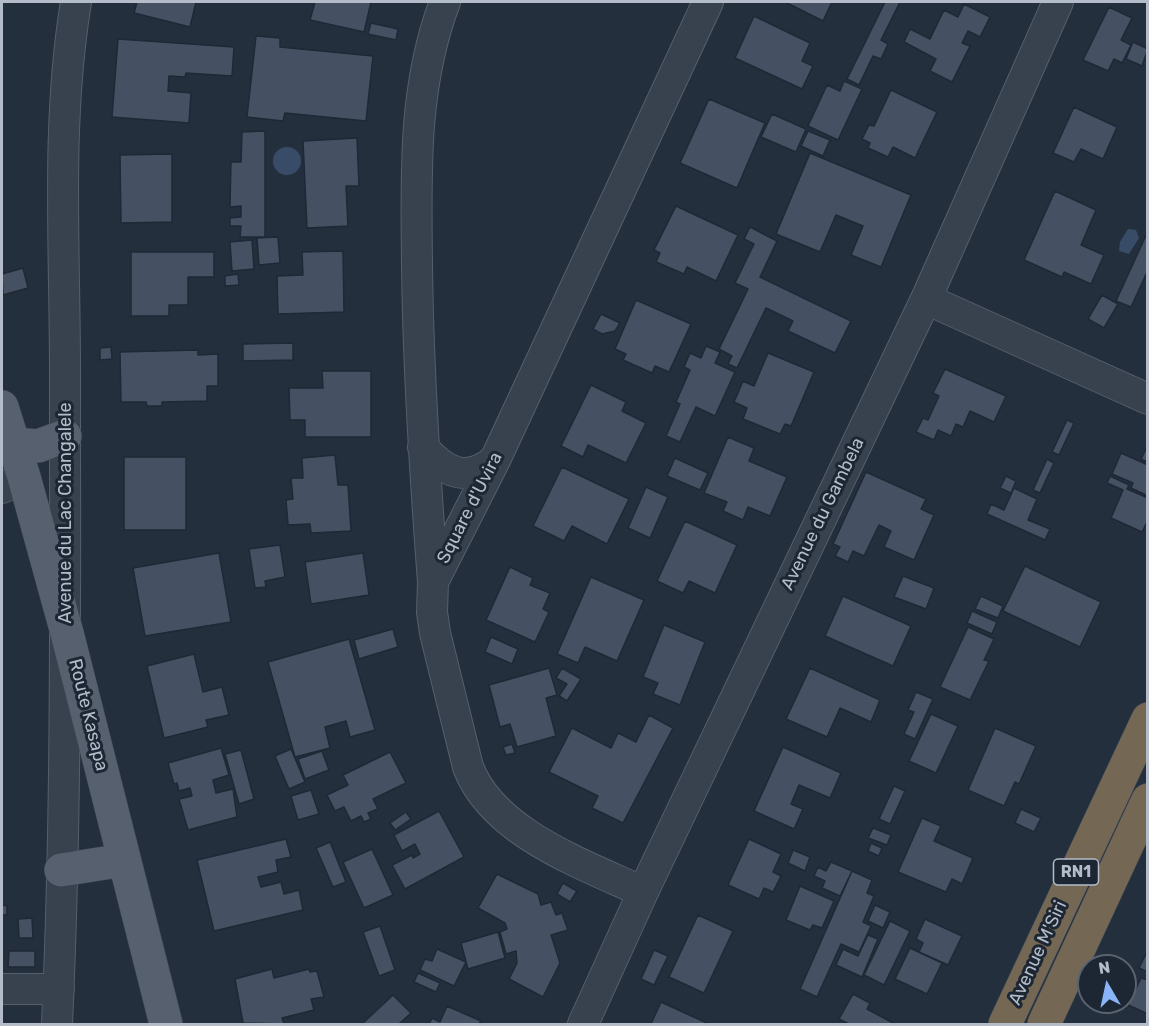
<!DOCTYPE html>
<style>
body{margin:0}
#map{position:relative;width:1149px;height:1026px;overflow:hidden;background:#242f3e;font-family:Rubik,sans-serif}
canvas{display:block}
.frame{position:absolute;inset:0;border:3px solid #b4bcc9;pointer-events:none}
.north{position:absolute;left:1077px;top:954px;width:60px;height:60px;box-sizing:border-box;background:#1d2633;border:2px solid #59626f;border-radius:50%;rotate:351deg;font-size:16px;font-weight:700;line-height:24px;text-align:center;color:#b4bcc9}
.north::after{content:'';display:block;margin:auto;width:21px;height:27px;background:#8ab4f8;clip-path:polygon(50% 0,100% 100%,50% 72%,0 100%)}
</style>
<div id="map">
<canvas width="1149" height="1026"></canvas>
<div class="frame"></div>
<div class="north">N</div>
</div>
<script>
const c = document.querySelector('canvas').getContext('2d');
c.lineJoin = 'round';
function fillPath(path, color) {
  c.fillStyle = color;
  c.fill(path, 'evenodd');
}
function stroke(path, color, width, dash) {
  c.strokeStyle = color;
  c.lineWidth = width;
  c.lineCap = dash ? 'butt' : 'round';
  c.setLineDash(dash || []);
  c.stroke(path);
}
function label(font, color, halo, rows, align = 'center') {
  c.font = font + ' Rubik,sans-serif';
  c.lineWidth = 6;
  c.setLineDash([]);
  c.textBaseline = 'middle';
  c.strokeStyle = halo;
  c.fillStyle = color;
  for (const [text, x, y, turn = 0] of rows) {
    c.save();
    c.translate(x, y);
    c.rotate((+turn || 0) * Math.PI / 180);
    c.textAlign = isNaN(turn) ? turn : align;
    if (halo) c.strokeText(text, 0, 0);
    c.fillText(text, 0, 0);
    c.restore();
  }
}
fillPath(new Path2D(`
 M273 161a14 14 0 1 1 28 0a14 14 0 1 1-28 0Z
 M1128 229 1136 230 1139 238 1129 254 1119 251 1120 242Z`), '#394c67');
const building = new Path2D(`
 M137 2H196L190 27 134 13Z
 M315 2H371L364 32 310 20Z
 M785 2H832L823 21Z
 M885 2H900L881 40 888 44 881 59 873 56 859 85 847 79Z
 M964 4 990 17 980 37 968 31 962 43 970 46 952 82 930 71 936 59 904 42 910 29 930 39 944 10 958 17Z
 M1109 7 1132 18 1121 40 1131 45 1122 63 1114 59 1108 71 1083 60Z
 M754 16 810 43 802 61 813 66 802 89 735 58Z
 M371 23 398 29 396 40 368 34Z
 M256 36 280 38V47L373 56 366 121 285 113 283 121 247 117Z
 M118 39 234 47 232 76 186 73 185 77 169 76 168 91 191 93 189 123 112 117Z
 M1133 42 1148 49 1142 66 1126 59Z
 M844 81 862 89 838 140 808 126 827 85 840 91Z
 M891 90 937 112 915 158 893 147 888 157 868 148 870 143 862 139 869 125 874 126Z
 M709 99 765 123 737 188 680 163Z
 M1074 107 1117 127 1103 159 1081 149 1074 162 1053 153Z
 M772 114 806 129 796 152 761 137Z
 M265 131V237H240L241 226H230V218L241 217V206L230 207 231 162H241L242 132Z
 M808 131 830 140 823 156 801 146Z
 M357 138 359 186H346L348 226 307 228 303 141Z
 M810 153 911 195 881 267 851 255 863 226 836 215 820 252 776 234Z
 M172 154V222L121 223 120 155Z
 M1055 191 1096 210 1081 245 1104 255 1091 284 1064 272 1062 277 1024 260Z
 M676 206 738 235 716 281 687 267 684 274 656 262 660 253 654 250Z
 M750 227 777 241 760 277 851 321 835 353 788 331 793 321 766 308 737 368 728 364 732 356 719 349 748 289 735 283 754 244 744 239Z
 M1148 231V270L1131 307 1116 301Z
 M278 237 280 263 259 265 257 238Z
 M252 240 254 269 232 271 230 242Z
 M343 251 344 312 278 314 277 276 303 275 302 252Z
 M131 252H214V277H188V305H169V316H131Z
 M23 268 28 288 3 295 2 274Z
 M238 274 239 285 225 286V276Z
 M1102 295 1118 304 1104 328 1088 319Z
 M636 300 691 324 669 372 655 366 652 373 623 360 626 354 615 349Z
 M601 314 620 323 615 331 602 334 593 329Z
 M293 343V360L243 361V344Z
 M706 346 720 352 715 363 735 372 715 416 696 407 680 442 666 436 680 404 676 402 690 370 684 367 690 353 701 358Z
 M111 347 112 359 100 360V348Z
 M198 350V355L218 354V386H207V401L162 402V406H147L146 402H121L120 352Z
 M768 353 814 372 791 426 785 424 780 434 743 419 747 408 734 402 743 381 754 386Z
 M945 369 1006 396 994 422 970 411 963 427 956 424 951 436 938 430 934 440 916 432 923 418 928 420 939 396 933 393Z
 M322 371H371V437H305V420H290L289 388H323Z
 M591 385 626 402 622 411 646 423 626 463 588 445 583 457 561 446Z
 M1067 420 1074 423 1059 455 1052 452Z
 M728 437 754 448 749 461 787 477 770 516 748 507 743 520 723 511 727 502 704 493Z
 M1148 445V462L1141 459Z
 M1121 453 1148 465V496L1131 488 1133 483 1112 474Z
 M335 455 338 485H348L351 531 311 533 310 524 288 525 286 500 293 499 291 478H303L302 458Z
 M124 457H186V530H124Z
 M675 458 708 473 700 490 667 476Z
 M1047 459 1054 463 1040 493 1033 490Z
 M562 467 629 499 607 544 572 526 564 541 533 526Z
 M866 472 926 499 921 509 934 515 914 560 884 547 891 531 879 525 864 556 853 551 848 562 835 556 840 547 833 544Z
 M1006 476 1016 481 1011 493 1000 488Z
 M1110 476 1129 485 1127 489 1148 498V520L1142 532 1111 518 1123 490 1107 483Z
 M646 487 668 497 650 538 628 528Z
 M1014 488 1037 499 1028 520 1050 529 1045 540 987 514 991 504 1004 510Z
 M685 521 737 545 715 593 689 581 683 593 657 581Z
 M280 545 285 577 265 581 266 587 255 588 249 549Z
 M219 553 231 622 145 636 133 568Z
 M363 553 369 595 311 604 305 562Z
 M1025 566 1101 602 1080 647 1003 611Z
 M510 567 533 578 530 585 550 593 543 609 549 612 535 642 486 620Z
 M903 576 934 588 926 609 894 597Z
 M591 577 644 600 617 661 585 647 578 663 557 654Z
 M843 596 911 626 893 666 825 636Z
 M981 596 1003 606 998 618 975 609Z
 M972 611 997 622 992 634 967 623Z
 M664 625 705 642 680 705 653 694 658 683 643 677Z
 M968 627 994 639 984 660 989 661 970 700 940 687Z
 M393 629 398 647 359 659 354 640Z
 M491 637 518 649 512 664 485 652Z
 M349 639 375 730 350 737 346 721 325 727 330 748 295 757 268 662Z
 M194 654 203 692 222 687 229 715 206 720 208 727 164 738 147 666Z
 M549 668 557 695 546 698 556 736 517 747 510 724 500 727 489 685Z
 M562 668 581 679 567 701 559 696 567 684 556 678Z
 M810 668 880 700 871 722 840 708 827 737 786 719Z
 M916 692 933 699 915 739 904 734 914 712 908 710Z
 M931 714 958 726 936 773 909 761Z
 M649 715 673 728 623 823 592 808 598 796 549 772 572 728 611 748 618 733 636 742Z
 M995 728 1036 746 1019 784 1015 782 1004 806 968 790Z
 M512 744 515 753 506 755 503 747Z
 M783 747 841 773 830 798 799 785 791 804 803 809 794 829 754 811Z
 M221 748 229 775 213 780 216 793 233 789 237 817 188 830 179 799 192 796 190 788 179 791 177 783 174 784 168 763Z
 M291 749 305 782 289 789 275 756Z
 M241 750 254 799 239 804 225 754Z
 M322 751 329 770 305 779 298 759Z
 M390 752 406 783 373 799 378 809 368 813 371 819 364 822 361 816 351 821 344 807 335 811 327 795 348 785 343 775Z
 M894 786 905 791 890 824 879 819Z
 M311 790 319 814 298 820 291 796Z
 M1021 809 1041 818 1034 832 1015 823Z
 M439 811 464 857 405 889 392 865 412 855 413 858 420 854 415 844 402 851 394 835Z
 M406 812 411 819 395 830 390 823Z
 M922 818 941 826 934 841 973 858 962 884 952 879 946 892 898 872Z
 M873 828 891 835 887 845 868 838Z
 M286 839 291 857 276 860 278 872 258 877 261 887 281 882 284 894 299 890 303 910 214 931 197 860Z
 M749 839 781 854 773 872 781 876 773 892 764 888 759 899 728 885Z
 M330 842 346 882 333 887 316 848Z
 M871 843 882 848 879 856 868 851Z
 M372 849 393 895 364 908 343 862Z
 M793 850 810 857 805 871 788 863Z
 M831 862 852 871 840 896 822 888 825 881 814 876 818 867 826 871Z
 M852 871 872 880 867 893 874 896 863 922 871 926 859 952 841 944 817 997 800 989Z
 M497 874 538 894 541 905 551 902 556 915 562 913 568 930 551 935 560 963 543 997 509 979 517 963 516 951 506 954 500 932 507 929 505 923 478 908Z
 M563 883 577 891 570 902 557 894Z
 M800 886 834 901 822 928 813 925 810 930 786 920Z
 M2 905 7 906V915H2Z
 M875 905 890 912 883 928 868 921Z
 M698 915 733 931 704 993 669 977Z
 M32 918 33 938H19L18 919Z
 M925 919 962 936 948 965 919 952 923 943 916 939Z
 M890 921 910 931 884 985 864 975Z
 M380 926 395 970 379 976 363 932Z
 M498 932 505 958 468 969 461 943Z
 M868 935 878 939 862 977 836 965 843 949 858 956Z
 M910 948 942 963 927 994 895 979Z
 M437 949 466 962 454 986 420 970 425 959 432 961Z
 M654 950 668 956 654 985 641 979Z
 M1148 950V972L1139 968Z
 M9 951H35V967H8Z
 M272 969 274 978 309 969 310 972 317 971 324 997 311 999 314 1010 282 1018 284 1024 243 1023 235 979Z
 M418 973 440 983 436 992 414 982Z
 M1141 978 1148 980V1014L1128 1005Z
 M853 994 870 1003 867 1009 895 1024H849L839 1019Z
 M393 995 411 1013 399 1024H362Z
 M661 1002 709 1024H651Z
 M447 1006 481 1021 479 1024H429L432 1018 440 1022Z`);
fillPath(building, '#455162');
stroke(building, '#1f2835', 1.5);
const minor = new Path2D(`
 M445 2C413 86 416 174 417 263 418 370 425 476 433 582L432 612 435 633 468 767C493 833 583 864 643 892
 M926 299 1148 399
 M423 447C444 472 467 484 495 460
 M2 488 24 477
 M433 582 495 460 708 2
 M2 989H59
 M57 1024C67 807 65 589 65 371 65 248 56 123 76 2
 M583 1024 643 892 926 299 1058 2`);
const major = new Path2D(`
 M2 407 24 477 67 633 166 1024
 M14 444 38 446 65 436
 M61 870 124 860`);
const highway = new Path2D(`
 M1005 1024 1148 719
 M1044 1024 1148 800`);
stroke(minor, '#565f6c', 32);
stroke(major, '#414a57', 34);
stroke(highway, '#434c59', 34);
stroke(minor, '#38414e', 30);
stroke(major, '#56606e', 33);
stroke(highway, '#746855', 33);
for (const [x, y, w] of [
 [1076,872,45]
]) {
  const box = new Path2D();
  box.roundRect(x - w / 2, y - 13, w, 26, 4.5);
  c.fillStyle = '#1d2633';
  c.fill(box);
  stroke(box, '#b4bcc9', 1.5);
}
label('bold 16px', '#b4bcc9', null, [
 ["RN1",1076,872]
]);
label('18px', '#b4bcc9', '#1d2633', [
 ["Square d'Uvira",470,508,-63],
 ["Avenue du Lac Changalele",66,513,-90],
 ["Avenue du Gambela",823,514,-64],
 ["Route Kasapa",88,715,76],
 ["Avenue M'Siri",1038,953,-65]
]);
</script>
